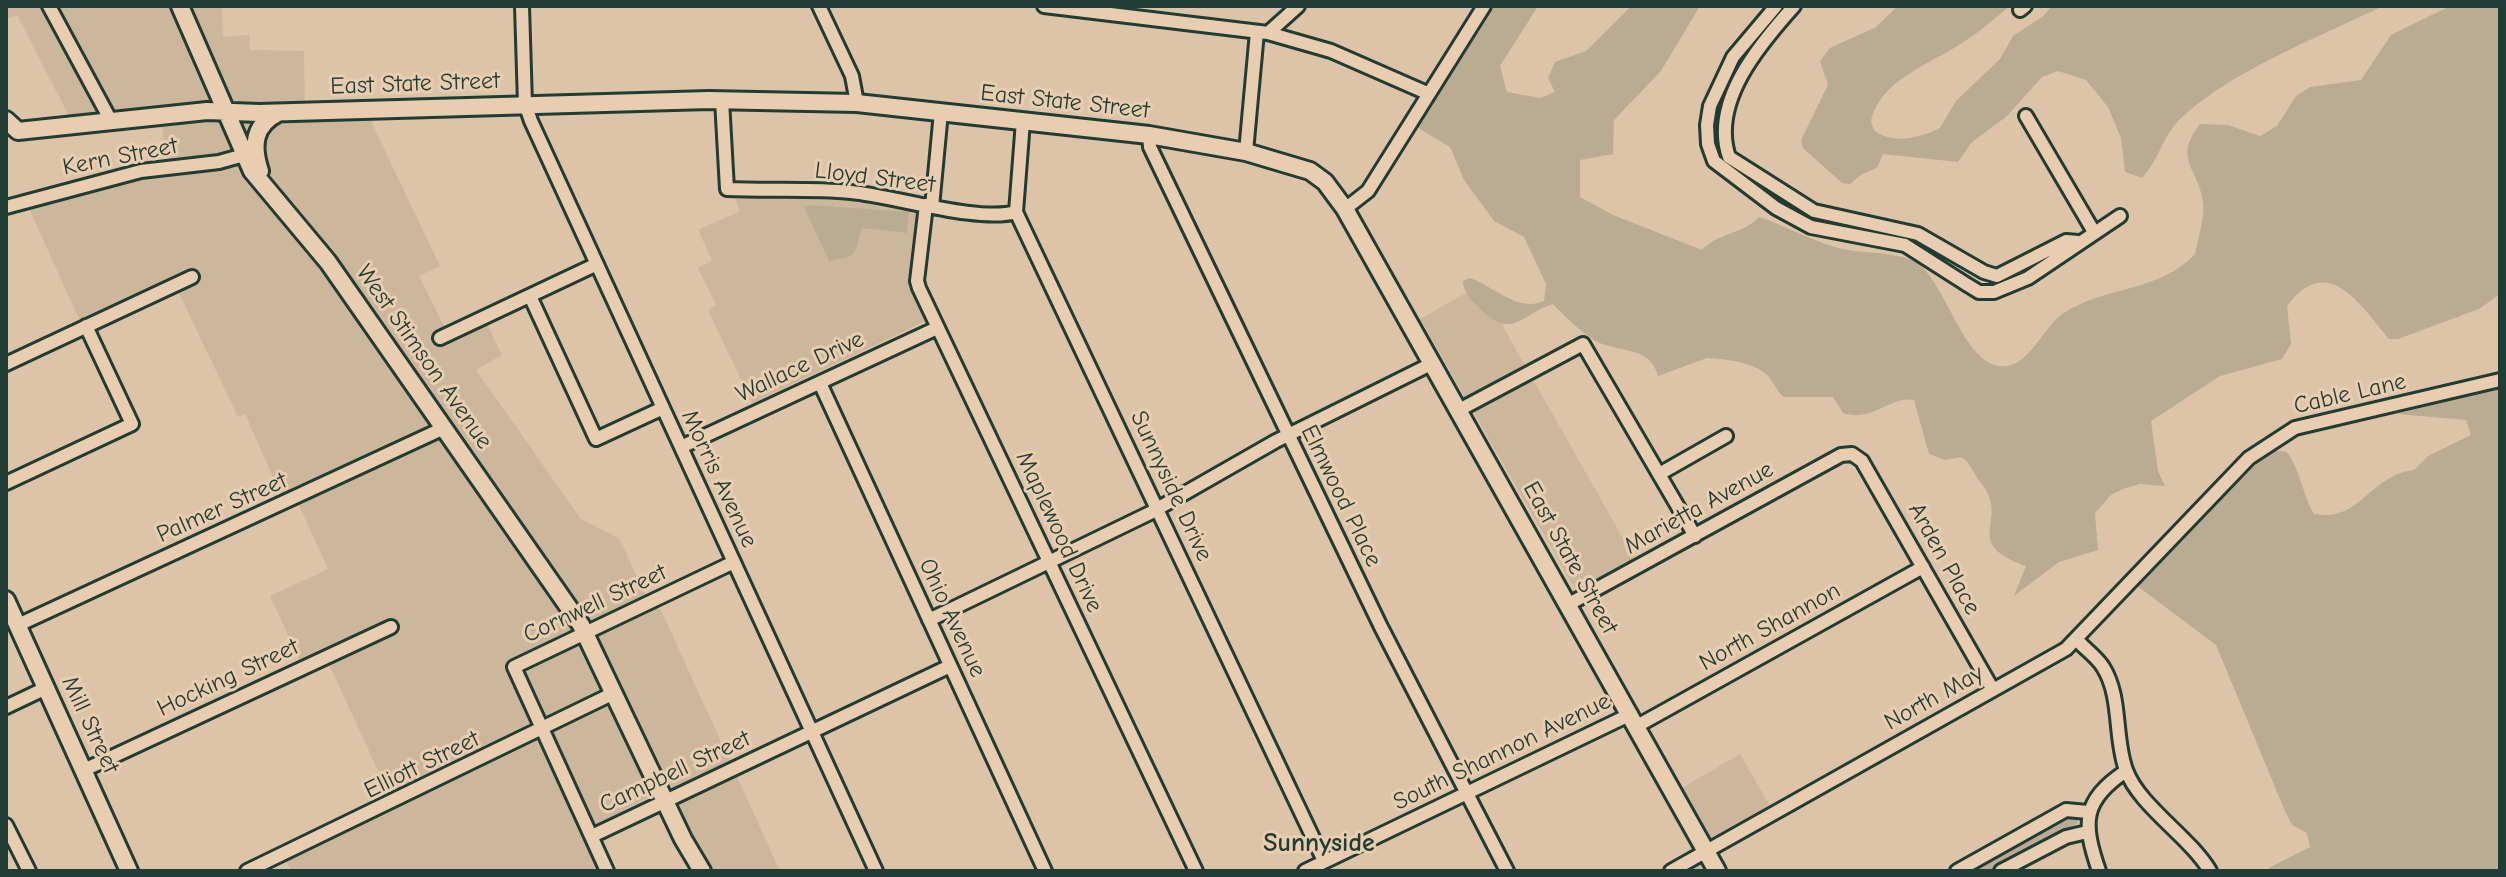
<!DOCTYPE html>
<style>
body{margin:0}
#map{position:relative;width:2506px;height:877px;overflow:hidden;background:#ddc4a8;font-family:"Comic Neue",sans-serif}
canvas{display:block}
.frame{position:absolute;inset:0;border:8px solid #1f3d34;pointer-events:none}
</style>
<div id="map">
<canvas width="2506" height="877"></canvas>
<div class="frame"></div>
</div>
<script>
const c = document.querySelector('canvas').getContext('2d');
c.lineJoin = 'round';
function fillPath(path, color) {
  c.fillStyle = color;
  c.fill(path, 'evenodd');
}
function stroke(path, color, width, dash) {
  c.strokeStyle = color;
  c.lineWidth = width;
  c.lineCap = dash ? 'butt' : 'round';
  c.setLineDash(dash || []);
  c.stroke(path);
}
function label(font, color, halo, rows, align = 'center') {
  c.font = font + ' "Comic Neue",sans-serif';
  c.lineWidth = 6;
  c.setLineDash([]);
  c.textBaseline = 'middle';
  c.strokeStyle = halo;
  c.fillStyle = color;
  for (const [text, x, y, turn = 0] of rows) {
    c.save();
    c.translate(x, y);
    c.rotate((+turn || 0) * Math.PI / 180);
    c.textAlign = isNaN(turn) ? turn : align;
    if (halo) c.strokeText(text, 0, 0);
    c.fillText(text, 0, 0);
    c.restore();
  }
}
fillPath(new Path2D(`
 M6 6H222L223 37 249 35 250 50 304 51 305 111 368 115 440 266 419 276 448 334 484 318 502 355 476 370 581 519 619 538 649 602 656 599 780 871H709L671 786 593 826 605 871H291L283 855 393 803 326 658 303 668 270 596 328 569 296 499 285 504 245 414 238 417 175 285 83 328 25 200 166 168 161 117 74 126 17 15 6 19Z
 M740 191 832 193 919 204 911 283 928 320 752 403 708 310 716 305 698 268 712 260 698 230 740 211 734 197Z
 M1466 293 1480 309 1501 323 1637 563 1575 589 1420 319Z
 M1740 754 1772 809 1703 850 1715 871H1662L1699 852 1668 796Z`), '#ccb79d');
fillPath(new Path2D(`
 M1491 6H1538L1500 66 1507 92 1540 98 1555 92 1548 78 1555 62 1586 51 1631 6H1700L1661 71 1614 120 1613 154 1580 160V197L1613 215 1702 250C1719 232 1742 235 1759 217 1785 226 1811 240 1838 248 1853 252 1871 252 1886 254 1902 257 1913 257 1924 269 1947 293 1964 356 1995 365 2027 375 2042 326 2064 313 2105 286 2160 292 2195 254 2198 238 2205 218 2203 202 2199 168 2172 160 2200 124L2228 125 2260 136 2277 126 2296 96 2310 87 2361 80 2391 35 2450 6H2500V294L2479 309 2398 339H2389C2362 308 2329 250 2287 306L2291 344 2282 359 2220 376 2151 421 2158 471 2165 486 2140 484 2123 489 2111 495 2095 513 2098 550 2059 562 2014 596 2026 566C1964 544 2004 525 1987 492 1985 486 1979 482 1976 476 1971 468 1969 462 1961 457L1945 460 1929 454 1914 400C1890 395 1873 423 1843 413L1833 397H1784C1776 391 1775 384 1768 376 1755 362 1725 359 1707 358L1658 376C1650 343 1615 355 1591 338 1578 329 1564 316 1553 304 1522 313 1513 342 1479 308 1471 300 1463 292 1463 281L1470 278C1493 286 1519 313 1544 301L1546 284 1524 237 1494 221 1464 180 1450 147 1415 126Z
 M1898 6H2010C1995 18 1981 31 1965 41 1934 63 1879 79 1871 122L1874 130C1893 145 1919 138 1940 128L1956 101 2000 59 2013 36 2042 17 2052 6H2383C2321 36 2226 73 2178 121 2162 138 2158 161 2142 178L2125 172 2121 138 2108 107 2086 80 2058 71 2042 77 2007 116 1972 142 1958 162 1883 154 1877 168 1862 174 1850 184 1842 183 1803 148 1801 140 1828 85 1820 61 1830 48 1876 27Z
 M810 205 909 212 907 233 861 228C856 256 857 256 829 261L804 207Z
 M2500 388V871H2263L2310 847 2307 833 2292 825 2285 811 2216 645 2136 585 2270 450 2287 452C2301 472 2302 494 2314 514 2361 523 2369 475 2414 470L2428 456 2471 435 2466 420 2397 414Z
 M2062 814H2076L2078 823 1988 871H1962Z`), '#baab93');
const street = new Path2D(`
 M49 6 111 121
 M522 6 525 104 531 121 876 871
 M819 6 852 76 857 103
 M1044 6 1268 33 1331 51 1427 93
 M1776 6 1733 57 1710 106 1707 125 1708 144 1714 161 1776 208 1811 227 1905 245 1966 284 1979 292H1994L2028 278 2120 216
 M1794 6C1760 44 1710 102 1729 157L1814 211 1918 234 1984 272 1997 276 2066 241 2078 242
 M2020 10 2025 6
 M1268 33 1298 6
 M722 100 727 189C768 191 810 188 851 192 894 196 979 223 1016 212
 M2026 116 2094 232
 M1023 121 1016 212 1324 861
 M1149 135 1150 147 1381 627 1507 871
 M1246 152 1257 32
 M926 205 917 281 919 288 1196 871
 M6 207 141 171 219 162 244 155
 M932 207 941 112
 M1345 209 1368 191 1484 6
 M530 296 596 439 663 408
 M440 338 597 264
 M6 364 192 277
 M820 383 1045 871
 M1459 410 1583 344 1695 536
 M681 447 937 328
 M1661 473 1726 436
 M6 483 132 424 86 326
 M1569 604 1841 455 1852 454 1862 461 1993 690
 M929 620 1150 513 1276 441 1433 363
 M18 625 444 428
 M2077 640C2085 649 2097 657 2103 667 2122 697 2114 738 2126 770 2139 806 2189 836 2210 871
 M6 707 46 688
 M1637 726 1923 567
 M84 770 391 627
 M6 825 29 871
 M592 836 950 666
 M247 871 614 693
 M607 871 514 667 734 562
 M1305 871 1631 714
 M1671 871 2066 649 2249 458 2295 428 2500 380
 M1957 871 2066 810 2088 812
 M2001 871 2066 837 2087 832
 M2099 871C2083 824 2081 801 2126 771`);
const secondary = new Path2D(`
 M180 6 252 171 328 262 581 625 683 839 702 871
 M6 120 18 131 207 111 259 113 709 100 857 103 1149 135 1246 152 1310 171 1325 182 1345 209 1717 871
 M260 171C252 147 253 125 278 113
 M6 600 129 871`);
stroke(street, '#1f3d34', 18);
stroke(secondary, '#1f3d34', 22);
stroke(street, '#e9cdb0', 12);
stroke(secondary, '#e9cdb0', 16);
label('24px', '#1f3d34', '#e9cdb0', [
 ["East State Street",415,84,-2],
 ["East State Street",1065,102,6],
 ["Kern Street",120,157,-11],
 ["Lloyd Street",875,178,7],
 ["West Stimson Avenue",424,357,55],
 ["Wallace Drive",800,367,-25],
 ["Cable Lane",2350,394,-13],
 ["Morris Avenue",719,479,65],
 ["Sunnyside Drive",1171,486,65],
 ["Elmwood Place",1341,496,64],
 ["Palmer Street",222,508,-24],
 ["Marietta Avenue",1699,508,-29],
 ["Maplewood Drive",1059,532,65],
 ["East State Street",1570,558,61],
 ["Arden Place",1944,559,61],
 ["Cornwell Street",595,604,-25],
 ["Ohio Avenue",952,618,65],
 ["North Shannon",1770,627,-29],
 ["Hocking Street",228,678,-25],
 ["North May",1934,698,-29],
 ["Mill Street",90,725,65],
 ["South Shannon Avenue",1502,752,-26],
 ["Elliott Street",422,765,-26],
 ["Campbell Street",675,772,-25]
]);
label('bold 26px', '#1f3d34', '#e9cdb0', [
 ["Sunnyside",1319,844]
]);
</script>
